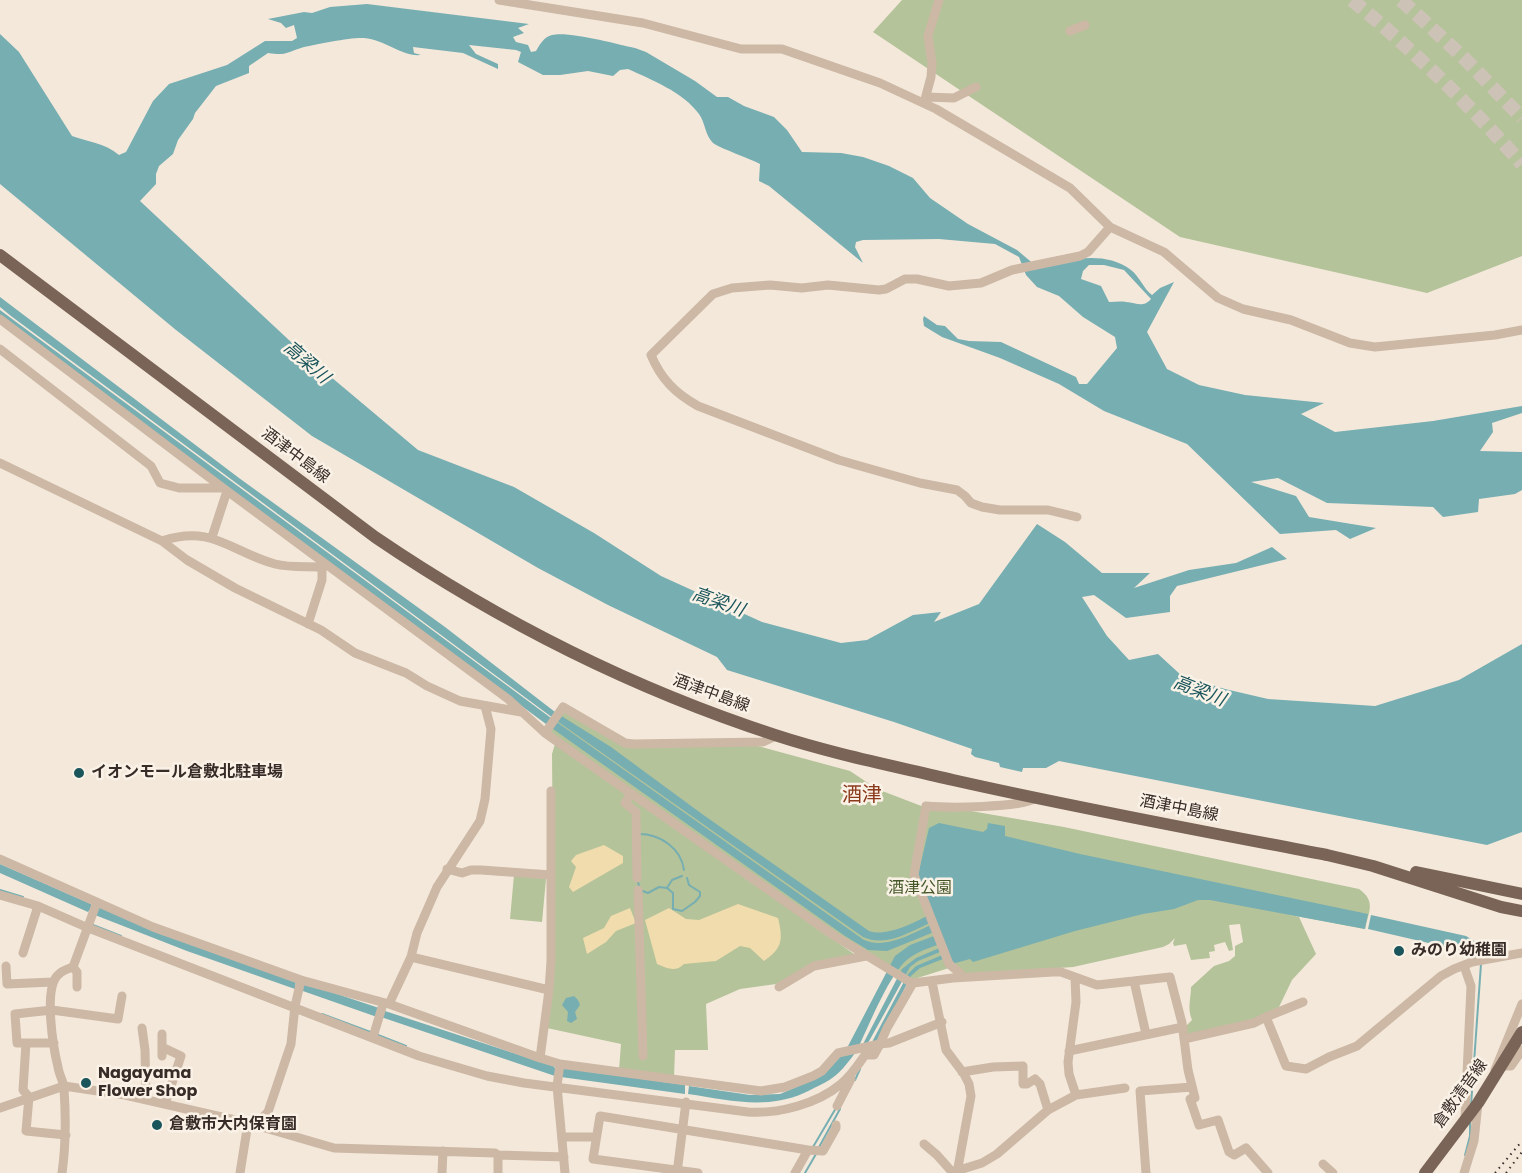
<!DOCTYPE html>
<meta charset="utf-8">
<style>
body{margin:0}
canvas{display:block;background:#f3e8da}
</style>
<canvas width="1522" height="1173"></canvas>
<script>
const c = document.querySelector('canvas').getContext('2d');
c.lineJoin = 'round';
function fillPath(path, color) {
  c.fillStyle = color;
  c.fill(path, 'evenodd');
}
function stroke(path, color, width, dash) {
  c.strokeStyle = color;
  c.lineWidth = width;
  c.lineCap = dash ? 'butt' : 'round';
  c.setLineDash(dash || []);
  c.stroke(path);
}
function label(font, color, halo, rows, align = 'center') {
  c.font = font + ' Poppins,"Noto Sans JP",sans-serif';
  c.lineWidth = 5;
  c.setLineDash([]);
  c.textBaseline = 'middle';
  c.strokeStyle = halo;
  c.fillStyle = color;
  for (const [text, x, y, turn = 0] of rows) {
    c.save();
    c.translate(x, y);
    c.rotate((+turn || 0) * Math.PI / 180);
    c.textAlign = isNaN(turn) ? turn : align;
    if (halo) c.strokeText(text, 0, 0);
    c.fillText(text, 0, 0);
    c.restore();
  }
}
fillPath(new Path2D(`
 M902 0H1522V256L1427 293 1180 237 873 32Z
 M563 711 624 744 754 745 850 771 877 789 924 807 959 809 1064 827 1359 889C1376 901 1369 911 1365 929L1286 914 1299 917 1316 954 1292 980 1279 1007 1251 1021 1187 1035 1186 1026 1192 1020C1187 1008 1191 999 1191 987L1214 966 1229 961 1235 956V946L1243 942 1240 924 1229 925 1233 950 1229 951 1225 942 1214 945 1215 951 1209 952 1210 958 1191 960 1186 944 1174 946 1173 943 1175 938 1169 944 1163 947 1073 967 960 975 949 968 911 980 866 953 549 733Z
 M555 744 854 954 776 984 740 989 706 1004 708 1050H675L674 1077 619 1070 621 1044 547 1028 553 865 552 754Z
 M514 875 546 879 542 922 510 919Z`), '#b4c399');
fillPath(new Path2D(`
 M604 845 623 856V863L573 892 569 887 576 867 571 861 576 855Z
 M738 904 778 918C783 939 783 948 764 961L750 948 740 946 716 961 684 964C675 973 667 968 657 964L645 920 669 908 686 919 699 920Z
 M630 908 636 923 616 931 606 942 587 954 583 938 604 928 611 916Z`), '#f1dcae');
fillPath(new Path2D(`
 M367 4 529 24 518 28 524 33 513 37 516 42 528 45 531 52 536 51C540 44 544 37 552 35 569 31 616 44 635 48L646 52 695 81 717 97H728L744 106 774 117 787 130 802 152 841 153 863 157 889 166 913 178 930 198 968 224 1017 250 1036 266C1067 261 1103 249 1131 270 1140 277 1143 288 1152 295L1160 288 1174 282 1147 332 1167 369 1199 385 1245 395 1324 403 1301 414 1335 432 1433 421 1522 406V413L1492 423 1493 432 1480 451 1522 452V490L1515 494 1479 499 1478 512 1443 517 1433 507 1327 503 1278 478 1251 482 1296 496 1309 517 1376 528 1350 539 1336 530 1280 534 1187 444 1104 411 1059 384 1000 358 942 337 924 326 923 319 924 316 937 325 945 326 958 339 969 341 1001 342 1076 377 1079 384H1087L1117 348 1115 337 1083 317 1059 296 1037 287 1026 275 1019 257 995 244 939 239 863 240 856 242 855 247 863 263 769 186 759 181 760 164C751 159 717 147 713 143 705 135 705 122 699 114 683 92 652 80 628 69L620 70 613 76 588 71 560 75H543L518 62 521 52 516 50 469 45 476 54 498 64V69L463 53 413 47 414 53 421 55C402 57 386 40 364 38 352 37 317 44 304 47 286 52 288 56 268 53L249 66V73L216 86 195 113 193 119 178 140 173 154 159 166 156 174V184L140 201 306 356 418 450 514 487 594 533 661 576 762 622 841 643 867 640 913 615 941 612 934 622 979 604 1037 524 1065 542 1102 573H1150L1134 588 1189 570 1236 563 1272 547 1287 559 1177 586 1170 596V612L1126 618 1094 595 1082 597 1107 636 1129 660 1158 654 1182 676 1225 689 1268 699 1375 706 1459 680 1522 644V832L1487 845 1059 761 1046 768H1023L1022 772 1000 767 999 763 975 757 971 754 972 749 894 722 727 670 717 657 608 605 538 568 312 436 176 330 0 184V34L19 52 72 136C88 142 105 143 119 155L126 152 153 101 169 84 227 65 265 41H292L297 38 294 25 286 28 281 23 268 19 304 12 312 13 330 7ZM1089 265H1104L1124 270 1151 299C1143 308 1137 303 1126 302 1121 301 1115 302 1109 302L1101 286 1081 279 1083 271Z
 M0 297 239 478 445 627 555 712 611 747 702 814 869 931C885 937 912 924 927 916L918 875 929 828 939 823 983 832 987 829 988 823 1005 826V836L1080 854 1368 914 1365 929 1210 900H1198L1174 909 1143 914 1075 931 973 962 970 959 952 964 948 957 920 968 911 976 877 1042H872L908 974 916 966 947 953 945 950 918 961 910 967 868 1043 863 1044 902 969 916 958 944 946 943 943C932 947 918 951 908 959 890 973 870 1023 859 1046L847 1048 895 956 910 945 939 934 934 932 887 951 868 950 845 936 546 724 0 319V310L551 718 864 940C887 950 914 932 935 923V921C912 930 888 948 863 937L557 721 11 316 0 307Z
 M0 864 91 904 92 907 88 912 0 873Z
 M99 907 160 934 296 980 295 989 187 951 95 915Z
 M1371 915 1466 936 1481 945 1485 956 1472 961 1468 955 1459 950 1368 929Z
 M304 983 379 1008 377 1017 300 990Z
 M574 996 578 1000 580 1005 575 1012 577 1019 571 1023 567 1021 568 1012 562 1005 566 998Z
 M385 1011 553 1066 556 1069 555 1076 381 1017Z
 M855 1053C837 1078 831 1080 804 1093 766 1110 728 1100 688 1094L689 1086 750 1095 780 1094 820 1077 841 1056Z
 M563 1068 685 1085V1094L561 1077Z`), '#77aeb2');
stroke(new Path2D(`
 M639 834C660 834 681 848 684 870
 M638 882 640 890 648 893 659 887 667 888 672 880 682 876
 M667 888 673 893V909L682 911 695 902 700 896V892L689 885 687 878
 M0 890 23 897
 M93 925 121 936
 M322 1014 373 1033
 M378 1035 406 1046
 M855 1080 860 1069
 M1471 1105 1481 964
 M813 1147 836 1108
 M818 1149 840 1109
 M1465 1155 1470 1136V1123
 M805 1173 816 1154`), '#77aeb2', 2);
stroke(new Path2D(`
 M1352 0C1413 50 1470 105 1522 164
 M1401 0 1465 59 1522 118`), '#cdc2b6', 14, [14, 7]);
stroke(new Path2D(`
 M499 0 643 23 741 49H782L880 83 936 109 1070 188 1110 227 1164 252 1218 298 1243 309 1291 320 1350 343 1375 347 1495 335 1522 330
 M1070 31 1085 25
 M926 97 954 98 976 87
 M924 103 931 77 932 63 928 36 939 0
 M0 319 223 488 508 699 545 733 833 935 910 982 913 983 953 978 1053 972H1061L1097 985 1170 977 1182 1023 1188 1070 1195 1098 1190 1099 1199 1125 1218 1120 1229 1152 1234 1155 1246 1148 1268 1173
 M0 349 151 466 160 483 179 488H223
 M0 463 162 541 187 560 235 588 321 630 355 653 406 673 427 686 460 701 521 712
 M1077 517 1048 510H1000L982 507 971 503 965 496 957 490 920 483 839 460 698 406C675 393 661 379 651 355L713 294 732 288 770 285 802 288 828 285 879 290 886 289 905 279H917L949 286 981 283 1012 270 1080 256 1088 252 1110 227
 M212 537 227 491
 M162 541C212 524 231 552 275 564 290 568 307 566 322 567
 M308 624 322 580V567L325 564
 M545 733 563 707 625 743 634 744 763 742 776 736
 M628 798 625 803 636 812 637 878
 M0 859 153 927 301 980 389 1004 540 1058 560 1064 761 1091 785 1087 813 1076 822 1071 838 1053 880 1044 887 1028 913 983
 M447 869 462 873 471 870H481L551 875
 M638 890 643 1056
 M0 895 38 906 86 927 419 1056 487 1076 524 1083 748 1112C779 1114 817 1104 841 1084 851 1076 858 1065 865 1055H874L880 1044 889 1043 942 1022
 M23 953 38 906
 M411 957 549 990
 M6 966 7 984 53 982
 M1464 966 1471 986 1465 1118
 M73 967 77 972V987
 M960 973 949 964 914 875 926 806C947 808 1019 808 1036 798
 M1075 978 1076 1002 1068 1062 1069 1074 1076 1095
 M1134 981 1146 1034
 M932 982 946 1050 964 1074 969 1084 971 1096 957 1173
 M779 987 814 966 866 956
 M389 1004 411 957 417 933 437 887 480 821 485 799 491 729 485 706
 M1266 1017 1303 1002
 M142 1028 145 1050 146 1100
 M373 1037 383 1004
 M1184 1039 1254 1023 1266 1017 1286 1066 1306 1069 1329 1057 1357 1046 1441 976 1454 969 1472 962 1522 953
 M26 1043 23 1090 29 1097 26 1131 66 1135
 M54 1043H17L15 1014 52 1010 118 1019 122 996
 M162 1047 181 1056 165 1104
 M1069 1051 1183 1027
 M162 1056V1034
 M540 1058 549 990 551 961V791
 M560 1064 557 1086 565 1173
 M1502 1066H1511L1522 1050
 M1495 1070 1522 1004
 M962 1072 993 1067 1023 1066V1084H1027L1035 1079 1040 1084 1048 1110
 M837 1106 851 1079
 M0 1108 64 1086 125 1095 248 1123 334 1148 495 1153 498 1155V1173
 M248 1123 262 1118 268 1112 291 1044 295 1006 301 980
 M562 1137H596
 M924 1144 937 1155 953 1173
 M808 1150 823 1151 836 1128V1125
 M498 1155 564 1157
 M1323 1164 1333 1173
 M956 1171 982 1163 997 1154 1048 1110 1076 1095 1125 1088
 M62 1173C66 1145 66 1118 64 1089 64 1082 59 1075 58 1067 53 1047 44 991 57 976 62 970 67 969 73 967L97 902
 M240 1173 248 1123
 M442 1173 443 1151
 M677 1173 686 1102
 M698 1173 593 1159 600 1116 808 1150 795 1173
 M1146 1173 1140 1091 1192 1087
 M1464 1173 1474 1141 1478 1103`), '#ccb8a5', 9);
stroke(new Path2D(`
 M0 255 375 537C500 622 631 688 775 735 833 754 894 766 953 780 1077 808 1202 831 1327 855L1373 866 1501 907 1522 911
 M1416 872 1522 894
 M1425 1173 1478 1103 1522 1032`), '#7a6457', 12);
stroke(new Path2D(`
 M1495 1173 1522 1141
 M1506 1173 1522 1152`), '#372c27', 2, [1.5, 4.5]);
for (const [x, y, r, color] of [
 [79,773,6,"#1a555b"],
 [1399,951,6,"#1a555b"],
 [86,1083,6,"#1a555b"],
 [157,1125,6,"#1a555b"]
]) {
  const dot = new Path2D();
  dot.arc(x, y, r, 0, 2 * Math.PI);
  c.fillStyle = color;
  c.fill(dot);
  stroke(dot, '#faf2e7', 2);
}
label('16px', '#372c27', '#faf2e7', [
 ["酒津中島線",295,456,37],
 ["酒津中島線",711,694,20],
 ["酒津中島線",1179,809,11],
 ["倉敷清音線",1461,1094,-54]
]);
label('bold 16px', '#372c27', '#faf2e7', [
 ["イオンモール倉敷北駐車場",91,773],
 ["みのり幼稚園",1411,951],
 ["Nagayama",98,1074],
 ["Flower Shop",98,1092],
 ["倉敷市大内保育園",169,1125]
], 'left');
label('16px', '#455729', '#faf2e7', [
 ["酒津公園",920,889]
]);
label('italic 18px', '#1a555b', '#faf2e7', [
 ["高梁川",306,363,41],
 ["高梁川",718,603,19],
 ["高梁川",1199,692,21]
]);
label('20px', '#8b391b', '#faf2e7', [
 ["酒津",862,796]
]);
</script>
